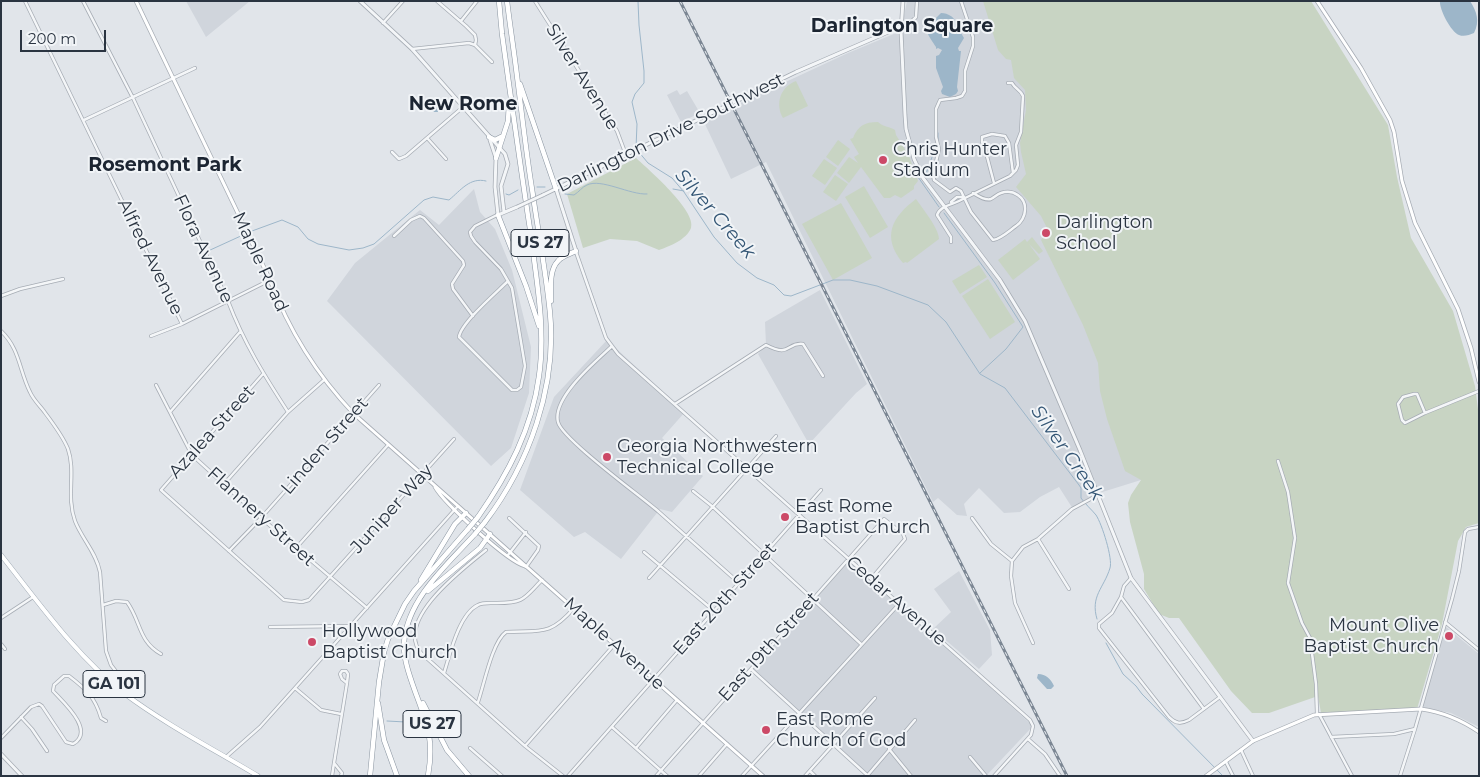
<!DOCTYPE html>
<style>
body{margin:0}
#map{position:relative;width:1480px;height:777px;overflow:hidden;background:#e1e5ea;font-family:Montserrat,sans-serif}
canvas{display:block}
.frame{position:absolute;inset:0;border:2px solid #2a3441;pointer-events:none}
.scale{position:absolute;left:20px;top:30px;width:86px;height:22px;box-sizing:border-box;border:2px solid #2a3441;border-top:0;padding-left:6px;font-size:15px;line-height:18px;white-space:nowrap;color:#2a3441;-webkit-text-stroke:4px #f1f4f7;paint-order:stroke}
</style>
<div id="map">
<canvas width="1480" height="777"></canvas>
<div class="frame"></div>
<div class="scale">200 m</div>
</div>
<script>
const c = document.querySelector('canvas').getContext('2d');
c.lineJoin = 'round';
function fillPath(path, color) {
  c.fillStyle = color;
  c.fill(path, 'evenodd');
}
function stroke(path, color, width, dash) {
  c.strokeStyle = color;
  c.lineWidth = width;
  c.lineCap = dash ? 'butt' : 'round';
  c.setLineDash(dash || []);
  c.stroke(path);
}
function label(font, color, halo, rows, align = 'center') {
  c.font = font + ' Montserrat,sans-serif';
  c.lineWidth = 4;
  c.setLineDash([]);
  c.textBaseline = 'middle';
  c.strokeStyle = halo;
  c.fillStyle = color;
  for (const [text, x, y, turn = 0] of rows) {
    c.save();
    c.translate(x, y);
    c.rotate((+turn || 0) * Math.PI / 180);
    c.textAlign = isNaN(turn) ? turn : align;
    if (halo) c.strokeText(text, 0, 0);
    c.fillText(text, 0, 0);
    c.restore();
  }
}
fillPath(new Path2D(`
 M186 1H250L206 37Z
 M907 1H1190L1141 480 1096 494 1073 509 1059 487 1040 497 1020 512 1004 513 979 488 964 504 967 516 957 515 938 498 933 502 766 162 731 179 704 122 736 105 848 53 901 31Z
 M677 90 680 95 687 91 700 113 681 122 667 95Z
 M474 189 480 212 495 229 512 270 531 347 529 393 511 448 491 466 327 301 355 263 420 210 439 225Z
 M820 290 867 384 856 393 809 444 758 354 766 345 765 322Z
 M607 340 685 412 662 438 703 476 672 512 660 509 621 559 585 532 574 537 520 490 554 397Z
 M848 559 1033 726 986 776H868L751 669Z
 M959 571 990 630 992 655 979 669 933 629 951 612 934 589Z
 M1446 627 1479 654V727L1451 713 1426 708 1423 706Z`), '#d0d5dc');
fillPath(new Path2D(`
 M983 1H1311L1388 125 1397 177 1411 238 1453 311 1475 386 1479 417V523L1466 527 1458 541 1442 624 1417 709 1321 713 1318 696 1269 713H1252L1231 691 1179 618H1169L1159 614 1144 589V574L1130 522 1128 503 1131 495 1141 480 1125 471 1107 419 1100 391 1098 363 1083 325 1041 240 1048 230 1041 216 1016 187 1026 174 1021 152 1020 143 1026 110 1025 90 1014 78 1011 60 1006 59 998 50Z
 M796 81 808 106 783 118C775 104 780 87 796 81Z
 M878 122C885 128 889 126 895 130L896 135 909 156 918 181 914 186V189L901 198 895 195 890 198H884L861 167 849 183 837 173 849 157 858 163 854 157 859 154 850 139 853 138C858 126 864 122 878 122Z
 M838 140 850 149 838 166 826 157Z
 M636 158C648 169 697 211 691 228 686 240 670 246 659 250L637 241 610 239 583 248 567 194Z
 M824 159 837 168 825 185 812 176Z
 M835 175 848 184 836 201 823 192Z
 M864 186 888 227 870 238 845 197Z
 M916 199C922 208 939 228 939 239L907 263 906 262 903 263C881 237 892 217 916 199Z
 M841 203 872 258 833 280 802 224Z
 M1032 237 1043 251 1039 254 1029 244 1040 259 1013 280 998 260 1025 239 1027 242Z
 M979 265 987 277 960 294 952 281Z
 M988 279 1015 322 990 339 962 296Z`), '#c8d4c3');
fillPath(new Path2D(`
 M1440 1H1470C1477 12 1480 21 1474 33 1469 35 1464 37 1459 35 1451 32 1439 9 1440 1Z
 M941 13C957 14 957 26 964 38L958 48 959 51H961L957 87 958 91 956 94 950 97 942 94 941 91 943 87 936 68V56L939 55 942 50 938 48 936 49V47C929 36 923 30 928 18H936Z
 M430 99 439 106 438 112H434L427 107V101Z
 M1038 674C1046 674 1051 679 1054 686L1051 689H1047L1037 678Z`), '#9db6c9');
stroke(new Path2D(`
 M938 139V133
 M636 148 637 124 632 102 635 94 644 83V71L639 25 638 1
 M638 151 648 163 672 178 684 192 714 237 737 263 757 278 774 285 784 295 791 296 833 280H850L877 286 928 305 946 322 980 374 1005 388 1079 485 1081 488V498C1085 504 1092 510 1096 515 1102 524 1113 559 1110 568 1104 588 1090 596 1097 619
 M926 174 937 143
 M918 177 939 207
 M537 187H545
 M673 189 684 191
 M506 194 509 195 518 190
 M565 194 574 195C579 192 582 187 587 185 601 178 630 195 647 194
 M944 213 995 283 1023 327 1006 349 980 373
 M252 231 282 220 298 227 308 239 318 244 349 250 363 248 374 244 424 200 433 197 449 200C461 190 470 177 486 181
 M208 251 243 235
 M1106 643 1123 674 1136 686 1142 694 1223 776
 M387 721 424 723`), '#9db6c9', 1);
const minor = new Path2D(`
 M25 1 182 324
 M83 1 133 98 228 301C244 343 264 375 288 412
 M437 1 466 26 475 35 476 40 475 45
 M535 1 617 131 626 155
 M961 1 973 37V46L965 71V91L962 96 956 98 940 100 936 109V137L939 149 933 175 934 180 950 192 956 188 961 191 971 212 993 240C1001 239 1009 231 1016 226 1021 223 1025 216 1025 210 1026 197 1013 189 1001 193 997 194 995 197 991 199 985 201 978 196 973 193
 M461 21 477 1
 M383 23 403 1
 M902 26 910 23 916 17 917 1
 M412 49 469 43 475 45 492 62
 M84 120 195 68
 M428 139 446 159
 M392 152 399 159 406 156 463 107
 M994 183 984 145 982 142V137L992 134 1005 136 1009 143 1013 173
 M951 202 957 197H964
 M497 215 475 226 470 232 471 236 475 242 501 269 512 288 525 366 521 387 517 390H512L459 337C461 323 496 293 507 282
 M394 236 411 220 420 216 424 218 463 261 464 265 452 284 453 289 473 316
 M951 242V237L937 215C940 206 951 205 959 201L1010 176 1016 170 1018 165 1016 145 1021 132 1023 96C1021 90 1015 89 1012 83H1008
 M576 252 606 338 618 354 1030 720 1033 726 1031 735 994 776
 M1 296 20 289 63 279
 M1 331C20 349 19 370 30 392 33 399 39 405 43 410 52 422 63 436 68 449 76 472 66 496 75 521 82 539 96 552 100 572L106 651 111 665 118 674 114 684
 M151 336 182 324 270 280
 M611 347C595 362 552 398 558 422 562 439 642 497 659 512 686 536 713 560 739 583
 M263 374 161 490 284 600 302 602 309 600 454 439
 M156 385 192 455 261 518 367 608
 M1414 394H1417L1425 413 1405 423 1402 420 1398 404 1403 397Z
 M675 404 766 345C791 358 786 342 803 344L823 376
 M170 412 240 332
 M1425 413 1479 391
 M1278 461 1288 492 1295 538 1288 583 1302 623 1310 638 1316 684 1317 714
 M224 484 288 412 324 380
 M693 491 713 507 861 644
 M509 518 539 546 538 550 526 567
 M972 518 991 544 1012 561
 M1038 539 1069 589
 M296 548 388 445
 M486 550C464 568 394 620 421 653L525 746 563 776
 M229 551 261 518 379 385
 M644 552 714 611
 M508 555 526 532
 M649 578 776 436
 M1131 578 1124 586 1121 597 1204 709
 M1121 597 1112 613 1099 624V628L1169 717C1176 724 1181 724 1189 720L1220 697
 M103 605 116 601 127 602C141 621 138 641 161 654
 M1 618 33 597
 M1445 622 1479 650
 M270 627 349 626
 M1033 643 1015 603 1011 576 1012 561 1023 547 1038 539 1072 509 1098 495
 M1 644 5 649
 M751 669 867 775
 M342 671H346L348 674 347 683 342 679 340 674Z
 M444 673C450 654 459 614 478 605 483 602 491 603 497 603 525 603 524 598 542 580
 M295 688 321 710 341 714
 M478 702C484 685 492 642 506 632 540 630 549 637 574 608
 M1319 714 1352 776
 M21 717 32 729 47 751
 M612 727 667 776
 M1331 737 1394 734 1415 729
 M1 738 31 707 39 704 42 706 66 742 73 744C96 731 63 702 53 691L54 685 64 676H69C86 689 95 697 101 718L106 721
 M1028 739 1045 754 1060 776
 M525 746 614 645
 M470 748 502 776
 M636 748 677 700
 M889 749 911 776
 M1241 750 1253 776
 M226 757 260 727 458 506
 M970 757 986 776
 M1226 762 1233 776
 M334 763 347 683
 M810 771 815 776
 M332 776 334 763 342 773 341 776
 M568 776 821 490
 M656 776 884 519 903 534 905 539 871 579
 M699 776 727 744
 M742 776 899 604
 M805 776 875 698
 M867 776 915 720
 M1400 776 1415 729 1452 599 1459 571 1465 532 1468 529 1479 527`);
const tertiary = new Path2D(`
 M360 1 412 49 505 154 508 164 501 186 504 212
 M903 1 901 31 905 115 906 129 914 159 923 178 1000 280 1025 321 1080 450 1131 578 1253 741
 M490 140 496 158 495 187 498 215 517 207
 M556 189 576 251
 M543 195 796 72 902 26
 M1 754 22 776`);
const secondary = new Path2D(`
 M136 1 270 280C289 331 317 375 354 414L763 776
 M1317 1 1361 68 1390 120 1394 132 1402 181 1415 223 1458 309 1471 348 1479 382
 M435 487C444 503 508 562 525 566
 M1206 776 1253 741 1314 715 1421 709C1443 712 1460 719 1479 732`);
const primary = new Path2D(`
 M1 555C39 603 76 656 125 694 165 724 215 750 258 776`);
const motorway = new Path2D(`
 M520 84 556 189
 M489 137 495 140 503 136
 M496 158 508 121 509 103
 M498 215 526 286 539 326
 M551 301C551 288 549 270 558 261 562 256 570 254 576 251
 M478 517C508 474 532 429 539 376 546 327 536 278 530 229 520 164 511 99 502 34L499 1
 M485 522C529 464 557 387 550 313 546 272 538 231 532 189 526 152 522 114 517 76 514 51 510 26 507 1
 M421 580 455 524 466 513
 M428 591 480 548 490 534
 M378 703 384 740 397 776
 M423 703 447 750 469 776
 M370 776 379 682 384 652 388 639 405 604 414 591 468 529
 M428 776C434 741 428 726 416 694 410 677 403 659 404 642 408 598 447 565 475 534`);
stroke(minor, '#a6acb4', 4);
stroke(tertiary, '#a6acb4', 4.5);
stroke(secondary, '#a6acb4', 4.5);
stroke(primary, '#a1abb5', 5);
stroke(motorway, '#8994a0', 5.5);
stroke(minor, '#f4f6f8', 2.5);
stroke(tertiary, '#f4f6f8', 3);
stroke(secondary, '#fff', 3);
stroke(primary, '#fff', 4);
stroke(motorway, '#fff', 4.5);
const rail = new Path2D(`
 M680 1 1067 776`);
stroke(rail, '#7b8693', 3);
stroke(rail, '#f1f4f7', 1, [4]);
const tertiaryBridge = new Path2D(`
 M517 207 543 195`);
const motorwayBridge = new Path2D(`
 M468 529 478 517
 M475 534 485 522`);
stroke(tertiaryBridge, '#a6acb4', 4.5, []);
stroke(motorwayBridge, '#8994a0', 5.5, []);
stroke(tertiaryBridge, '#f4f6f8', 3);
stroke(motorwayBridge, '#fff', 4.5);
for (const [x, y, r, color] of [
 [883,160,5,"#cc4967"],
 [1046,233,5,"#cc4967"],
 [607,457,5,"#cc4967"],
 [785,517,5,"#cc4967"],
 [1449,636,5,"#cc4967"],
 [312,642,5,"#cc4967"],
 [766,730,5,"#cc4967"]
]) {
  const dot = new Path2D();
  dot.arc(x, y, r, 0, 2 * Math.PI);
  c.fillStyle = color;
  c.fill(dot);
  stroke(dot, '#f1f4f7', 2);
}
for (const [x, y, w] of [
 [540,243,58],
 [114,684,62],
 [432,724,58]
]) {
  const box = new Path2D();
  box.roundRect(x - w / 2, y - 13.5, w, 27, 4);
  c.fillStyle = '#f1f4f7';
  c.fill(box);
  stroke(box, '#2a3441', 1);
}
label('bold 16px', '#2a3441', null, [
 ["US 27",540,243],
 ["GA 101",114,684],
 ["US 27",432,724]
]);
label('18px', '#2a3441', '#f1f4f7', [
 ["Silver Avenue",582,77,58],
 ["Darlington Drive Southwest",671,133,-26],
 ["Flora Avenue",203,249,65],
 ["Alfred Avenue",150,257,64],
 ["Maple Road",260,262,65],
 ["Azalea Street",212,432,-48],
 ["Linden Street",325,446,-49],
 ["Juniper Way",392,509,-48],
 ["Flannery Street",261,517,42],
 ["East 20th Street",725,599,-48],
 ["Cedar Avenue",896,601,41],
 ["Maple Avenue",614,644,42],
 ["East 19th Street",769,647,-48]
]);
label('18px', '#2a3441', '#f1f4f7', [
 ["Chris Hunter",893,150],
 ["Stadium",893,171],
 ["Darlington",1056,223],
 ["School",1056,244],
 ["Georgia Northwestern",617,447],
 ["Technical College",617,468],
 ["East Rome",795,507],
 ["Baptist Church",795,528],
 ["Mount Olive",1439,626,"right"],
 ["Baptist Church",1439,647,"right"],
 ["Hollywood",322,632],
 ["Baptist Church",322,653],
 ["East Rome",776,720],
 ["Church of God",776,741]
], 'left');
label('bold 19px', '#1c2532', '#f1f4f7', [
 ["Darlington Square",902,26],
 ["New Rome",463,104],
 ["Rosemont Park",165,165]
]);
label('italic 19px', '#345675', '#f1f4f7', [
 ["Silver Creek",715,214,49],
 ["Silver Creek",1067,453,55]
]);
</script>
